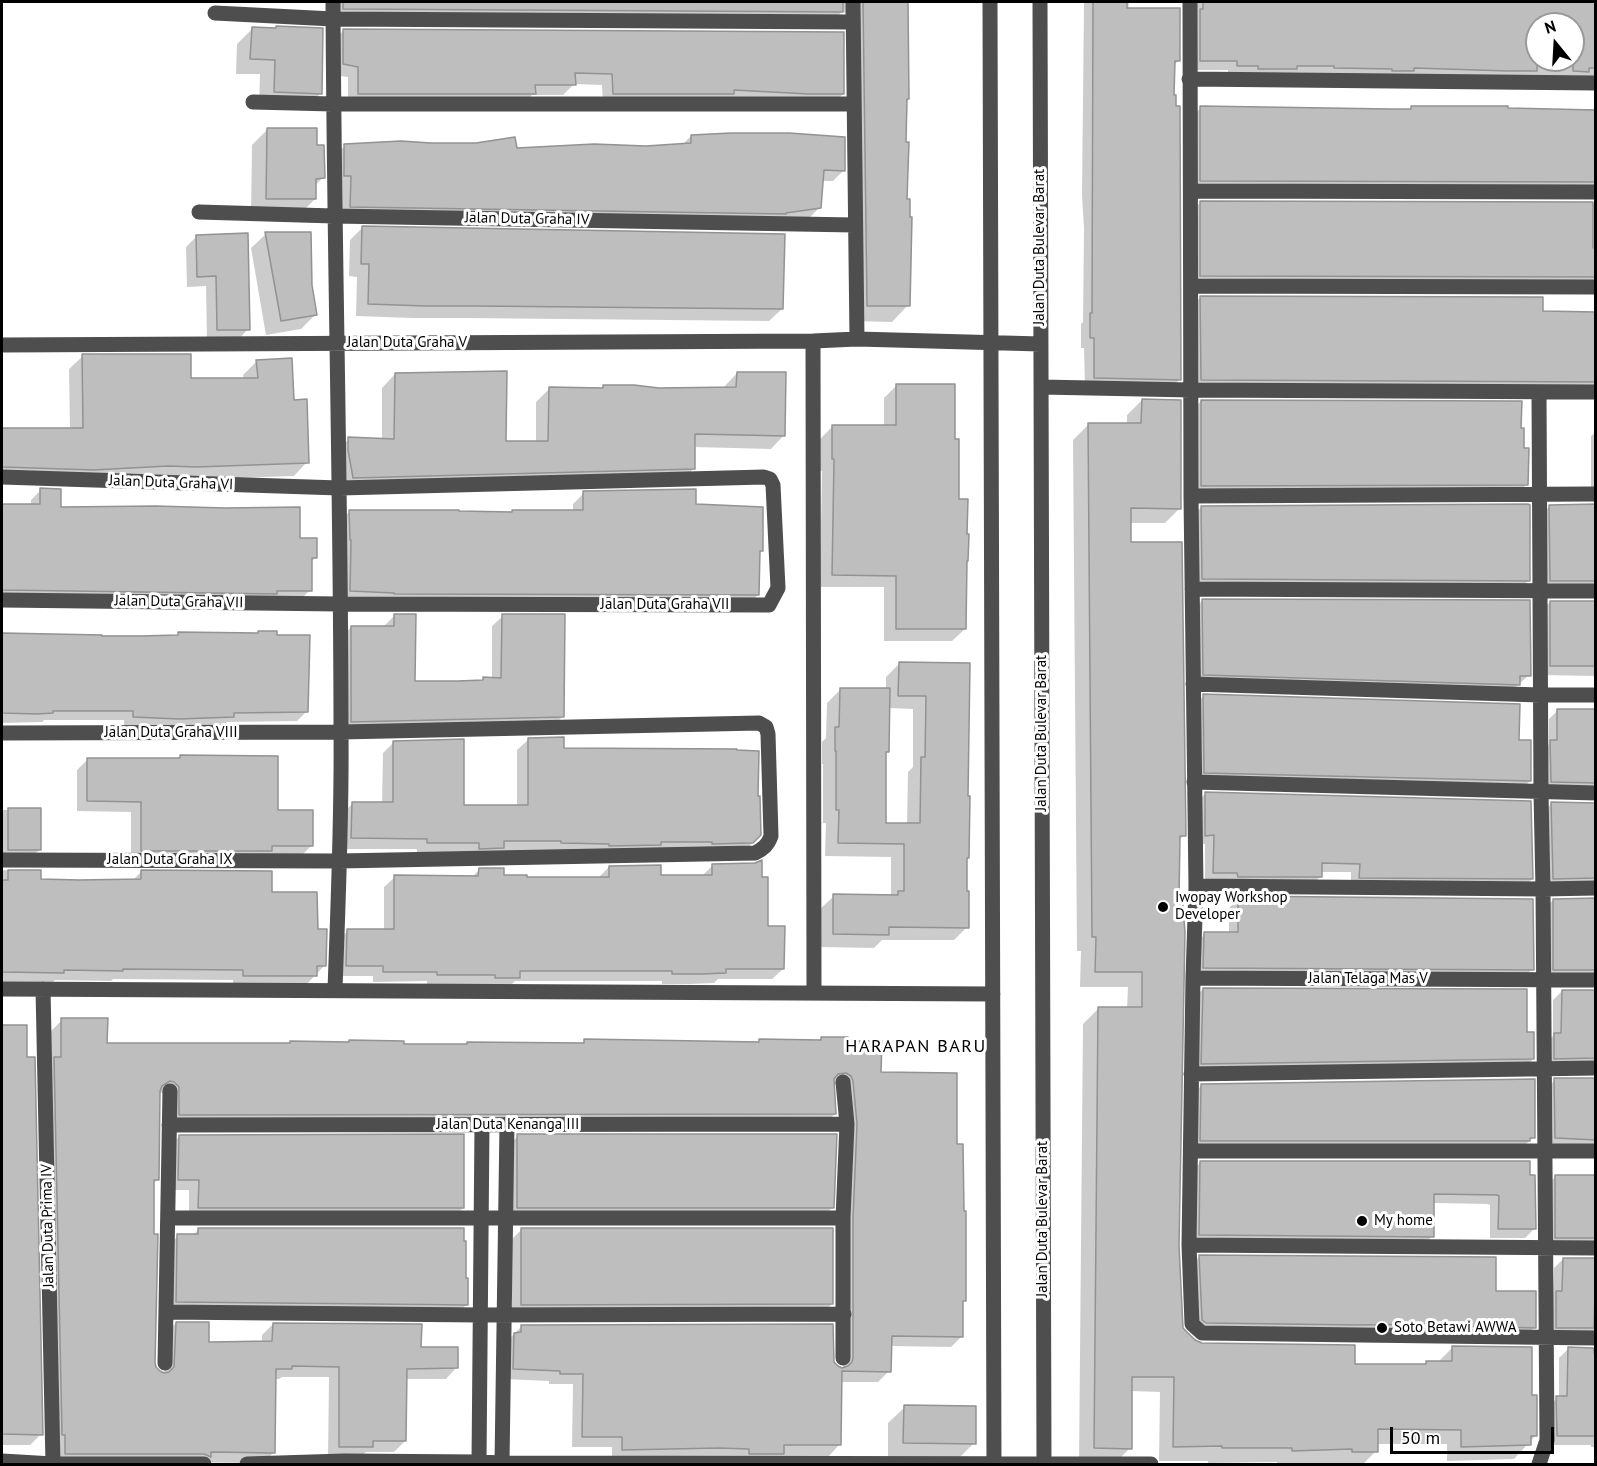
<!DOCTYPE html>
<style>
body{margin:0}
#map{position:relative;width:1597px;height:1466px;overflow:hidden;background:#fff;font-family:"PT Sans",sans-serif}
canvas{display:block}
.frame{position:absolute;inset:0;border:3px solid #000;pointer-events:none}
.north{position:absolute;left:1525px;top:12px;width:60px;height:60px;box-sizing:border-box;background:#fff;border:2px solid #999;border-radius:50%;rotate:342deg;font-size:16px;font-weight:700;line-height:24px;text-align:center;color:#000}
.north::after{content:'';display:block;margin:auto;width:21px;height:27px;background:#000;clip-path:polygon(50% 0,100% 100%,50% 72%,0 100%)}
.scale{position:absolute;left:1390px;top:1427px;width:164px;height:27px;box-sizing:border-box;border:3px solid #000;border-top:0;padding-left:8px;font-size:18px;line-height:21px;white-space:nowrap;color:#000;-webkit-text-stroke:4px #fff;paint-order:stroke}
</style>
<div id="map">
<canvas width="1597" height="1466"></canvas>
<div class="frame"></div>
<div class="north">N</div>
<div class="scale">50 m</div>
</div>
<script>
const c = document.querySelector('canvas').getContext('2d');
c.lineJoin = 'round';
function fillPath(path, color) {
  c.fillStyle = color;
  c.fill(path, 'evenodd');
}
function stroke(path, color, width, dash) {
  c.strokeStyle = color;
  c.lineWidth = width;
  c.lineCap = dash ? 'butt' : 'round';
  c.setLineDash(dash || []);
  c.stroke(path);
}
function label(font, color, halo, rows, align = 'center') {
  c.font = font + ' "PT Sans",sans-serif';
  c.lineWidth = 6;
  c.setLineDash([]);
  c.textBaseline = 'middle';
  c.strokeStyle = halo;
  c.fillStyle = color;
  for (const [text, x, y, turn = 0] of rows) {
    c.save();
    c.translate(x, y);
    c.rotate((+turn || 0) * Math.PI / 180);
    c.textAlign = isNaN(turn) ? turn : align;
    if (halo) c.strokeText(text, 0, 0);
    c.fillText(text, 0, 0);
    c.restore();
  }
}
fillPath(new Path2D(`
 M327 2H906L907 99 905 101 906 200 908 305 892 322 852 321 846 14 843 11 826 28 327 25Z
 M1084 2H1129L1128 10 1179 60 1173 66V96L1180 379 1169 390 1085 388 1084 348H1081V324L1083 322 1084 228 1082 195Z
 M1194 2H1596V77L1228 75V70H1191ZM1537 24H1573V60H1537Z
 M276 27 321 93 306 108 259 107 260 74H236L237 44 252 29H275Z
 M344 30 843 94 832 105 603 104 602 85 574 84 563 95H532L523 105H348V77L333 75V41Z
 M1201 108 1409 110 1412 108 1596 112V200L1592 193 1191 190V117Z
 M268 129 315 147 323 177 315 186V199L299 215 251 214 252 145Z
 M691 136 844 170 833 181H822L820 207 809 218 340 217 334 156 345 146 516 150 646 147 682 145Z
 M1201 202 1596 203V288L1191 285V212Z
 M362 228 782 309 769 321 464 318H413L356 316 357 277 349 276 350 240Z
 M266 234 316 314 301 329 266 335 251 248Z
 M196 237 248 329 238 340H207L206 286 187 287 186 247Z
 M1201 297 1596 313V395L1191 389V307Z
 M83 356 189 380 244 379 243 375 256 362 291 360 293 402 307 462 294 476 80 483 2 480V430H70L69 369Z
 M737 373 784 435 771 449 694 447V468L681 482 340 491 335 452 349 439 382 440V388L395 374 505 442 536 443V402L549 389H601L604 386 659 390 724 389V387Z
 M897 385 954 441 965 629 952 641H884V587H820L822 471H820V439L833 426H884V398Z
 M1142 400 1180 508 1165 523H1129L1130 544 1184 835 1178 841V1245L1182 1328 1195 1342 1202 1344 1353 1365 1423 1366 1426 1362H1438L1453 1347 1530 1397 1536 1435 1514 1459 1447 1461V1444H1376V1451L1363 1464H1277V1462L1208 1463V1461H1159L1160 1392 1131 1391 1130 1448 1115 1463H1079L1083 1024 1098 1009H1127L1128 987H1080L1081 951H1077L1073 440 1088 425H1127V415Z
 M1201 401 1520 430 1527 484 1519 492 1193 494V410Z
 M1596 432V499L1591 495V436Z
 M41 490 60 509 298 539 316 557 311 562 310 590 300 600H2V506H31V500Z
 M584 493 761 551 758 554V595L747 605 340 601 339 522 350 511 457 513 573 512V504Z
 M1596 505V599L1592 592 1541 590 1540 516 1550 506Z
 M1202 507 1529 580 1519 590 1193 588 1192 516Z
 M1203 600 1529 675 1509 693 1194 683 1193 610Z
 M1550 602H1596V676L1541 675V612Z
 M395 615 413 682H480L483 679H492V626L503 616 562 717 552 727 341 732V638L351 627 384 628V626Z
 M258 632 307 711 297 721 227 722 223 726H124V720H44L42 722 2 723V635L176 636 178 634H257Z
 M899 664H969L967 797 968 857 965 860 967 927 954 940H882L874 948 820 947V909L834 896H891V857L825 856 826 823H823V764H822V742L826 738 827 703 840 690H886V677ZM888 708 913 709V767L908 772 907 825H885V754L887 751Z
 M1204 696 1518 742 1530 781 1520 791 1195 782 1194 705Z
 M1558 710 1596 711V797L1542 790V750L1549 744V719Z
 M529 739 562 750 757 839 745 850 417 854V849H341V815L352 804H382L383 753 394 742 462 806 517 807V750Z
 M181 757 276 811 312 845 301 856 131 861V812L77 811V770L88 759H178Z
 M1205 794 1532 879 1523 888 1351 886V872H1320V877L1311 886 1205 881V844H1197L1196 803Z
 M1552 803 1596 804V893L1544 887 1543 812Z
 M2 810H40L39 850 29 860 2 861Z
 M713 865 767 927 783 969 772 979H718L714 983 690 984H662V981H515L508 988 427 985V981L373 982V976H336L337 941 348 931H384V887L395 877 471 878 479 870 502 876 526 878H598L609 867 659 876H702Z
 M2 870 39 871V880L132 881 141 872 270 893 316 930 325 965 305 986H233V980L113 979 111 981 55 980 52 983 2 982Z
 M1239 898 1532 969 1522 979 1194 978 1195 944 1205 934H1229V908Z
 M1596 899V985L1545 978V909L1553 900Z
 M1203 989 1533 1059 1523 1069 1192 1073 1193 999Z
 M1562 991H1596V1071L1546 1067V1043L1553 1036V1000Z
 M62 1020 106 1044 465 1046 468 1043 580 1045 584 1041 757 1043 759 1041H819L821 1038 846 1042 955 1145 964 1300 962 1302V1336L951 1347 890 1346 889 1371 878 1382H840L839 1445 829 1456H780L771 1464 612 1460V1447H572L573 1384H549V1381L503 1379V1345L522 1326 833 1363 843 1369V1230L840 1087 832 1083 835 1114 824 1124 169 1125 163 1093H159L157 1180 153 1184 155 1368 164 1374 165 1334 176 1323 207 1343H262V1335L273 1324 420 1349 456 1368 446 1379H405V1441L394 1452H366L360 1457H328L329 1377H282L279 1379H274V1452L263 1463 146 1462 55 1464 51 1031Z
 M2 1027H25L41 1434 30 1445H2Z
 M1596 1079V1148L1546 1146V1089L1555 1080Z
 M1202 1085 1534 1137 1524 1146 1192 1150 1193 1094Z
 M180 1136 463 1208 453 1218H189V1190H169V1146Z
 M518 1136 832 1208 823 1217H508L509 1145Z
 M1201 1162 1528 1176 1534 1229 1525 1238H1490V1205L1487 1204 1433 1203 1432 1236 1423 1246 1190 1244 1191 1172Z
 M1596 1175V1253L1547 1247 1546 1186 1555 1177Z
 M199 1229 467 1304 456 1315 166 1312 168 1246 178 1236H192Z
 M522 1229 832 1304 822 1313 512 1314V1239Z
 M1200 1256 1495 1293 1535 1327 1525 1336 1193 1329 1190 1266Z
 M1563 1259H1596V1343L1547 1336V1302L1553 1296 1554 1268Z
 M1568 1349H1596V1447H1591V1445H1548V1406L1559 1397V1358Z
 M905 1407 974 1443 958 1459H888V1423Z`), '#0003');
const building = new Path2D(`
 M343 2H843V12L343 9Z
 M863 2H908L909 99H907L906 142H909L907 199H910V217H912L910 306H867Z
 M1093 2H1127V8H1180V61H1175L1174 95H1176V106H1180L1181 380 1094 378V338H1090V313H1092Z
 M1203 2H1596V68H1589V72L1573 71V24H1537V71H1508L1414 68V71H1392V69L1334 68V66H1297V69H1258V66H1237V61H1200V9H1203Z
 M276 26 323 28 322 94 274 92 275 60 250 59 252 27 276 28Z
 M343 29 844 32V94H808L734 90V94H613L612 74 575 73 576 85H535L536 94H358V67L343 64Z
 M1200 106 1390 109H1411V106H1508V108L1596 110V182L1200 181Z
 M267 128H317V145H324L325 178 316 179V199H266Z
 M731 133H789L845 137V171L824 170 821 208 786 213V214L350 207 351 176H344V144L401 141 431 143H476L515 137 517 148 594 144 646 146 691 143V135Z
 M1200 201 1593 202V248H1596V277L1200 276Z
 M362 226 785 234 783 309 477 306H426L368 304 369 264H361Z
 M265 232H311L312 285 317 315 281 321Z
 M248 233 250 330H217L216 276 197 277 196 235Z
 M1200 296 1543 297V311L1596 312V382L1201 380Z
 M82 354H191V378H258L256 360 292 358 294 400 307 399 309 463 197 467 168 466 94 470 2 467V428H83Z
 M507 371 506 441H548L549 387 603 388V385H634L659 388 736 387 737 372H786L785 436 695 434V469L353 478 348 450V437L394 439 395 373Z
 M896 384H955V439H959V499H968L967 534H969L968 561H967L966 629H896V576L832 575 834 459H832V425H896Z
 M1142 399 1181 400V509L1131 508V542H1182L1186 836H1180L1179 898H1183V920H1184L1185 932 1179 1245 1183 1328 1195 1340 1202 1343 1355 1345V1364H1426V1361H1452V1346L1532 1347V1395H1537V1436H1531V1445L1461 1447V1430L1378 1429V1452H1352V1449L1292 1451V1448H1222V1446L1173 1447 1174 1377H1132V1449L1094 1448 1098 1007H1142V972H1095L1096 937H1092L1088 423H1141Z
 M1201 400 1522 401 1521 428H1524V448H1529L1528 485 1201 486Z
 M40 488 61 489V507L156 506 225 508 300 507V538H317V558H312V591H277V594L2 590V504H40Z
 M696 489V504L763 507V551H760L759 595 394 594V593L350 591 351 540H350L349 510H459V511L512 512V510H583V491Z
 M1528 504 1530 505V581L1202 579 1201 506Z
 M1596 504V581H1550L1549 505Z
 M1202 599 1530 600 1531 676H1520V685L1203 675Z
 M1550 601H1596V666H1550Z
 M394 614H416L415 681H458L483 680V677L501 678 502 614H565L564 717 351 722V626H394Z
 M258 631H277V635H310L308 712 234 713V717L179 719 133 717V711H53V713L37 714 2 713V633L102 635V636H141L178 635V632L258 633Z
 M899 662 970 663 968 796H970L969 858H967V891H969V928L889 927V935L833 934V894L898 895V891H904V844L838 843 839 810H836V751H835V727H839L840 688H890L889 752H886V823H920L921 757H925L926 696H898Z
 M1203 694 1520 704 1519 740H1531V781L1204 773Z
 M1557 709H1596V783L1551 782 1550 740H1557Z
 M564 737V748L737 749V750L759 751 758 796H760L761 835 753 843 712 844V842H661V845L609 846V844L561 843V841H504V848L479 849V843H427V839L351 838 352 802H393V741L464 739V805H528V738Z
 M180 755 278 756V810H313V846H272V851H141V802L87 801V758H180Z
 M1205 792 1531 801 1533 879 1359 878 1360 864 1322 863V877H1238L1237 873H1213L1214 835 1205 836Z
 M1551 802 1596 803V878L1553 879Z
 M8 808H41V850H8Z
 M762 860V877H768V926H785L784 969H726V973L702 974H672V971H520V978H495V975H437V972H383V966H346L347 929H394V875L478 876 479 868H504V875H527V877H609V866L661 865V875H712V864L755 863Z
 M8 870H41V879L79 880 141 879V870L272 871V892H317L318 929H327L326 966H317V976H243V970L123 969V971L64 970V973L2 972V880H8Z
 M1238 896 1533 899 1534 970 1203 968 1204 932H1238Z
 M1596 898V970H1553V899Z
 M1203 988 1527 989V1032H1534V1059L1201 1064Z
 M1562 990H1596V1058L1554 1059V1033H1561Z
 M61 1018H108L107 1043H290V1041L349 1042V1040L404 1041V1044H467V1042L584 1043V1039L759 1042V1039L821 1040V1037H848V1041H882L881 1072 957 1073V1144H963L964 1211H966V1301H963V1337L892 1336 891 1372 842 1371 841 1445H784V1454H749V1449L719 1448 622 1450V1437H582L583 1374H560V1371L513 1369 514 1333 521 1332V1325L833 1324 834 1362 838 1366 842 1368 848 1366 852 1362 853 1358V1218L857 1124 853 1081 851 1076 846 1073 838 1074 834 1079 836 1114 179 1115V1087L174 1082 170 1081 162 1086 160 1091 159 1180H154V1234H158L155 1363 156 1367 160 1371 164 1373 169 1372 174 1367 176 1322H209V1342L272 1341 273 1323 422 1324 421 1347H458V1368L407 1369 406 1441H373V1447H339V1367L292 1366V1369H276L275 1453 211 1452V1457L204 1454H65V1435H62L54 1057H61Z
 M2 1025H27V1057H35L43 1435 2 1434Z
 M1554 1078H1596V1140L1555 1138Z
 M1535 1079V1138H1530V1141H1200L1201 1084Z
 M464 1134V1208H198L199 1180H178L179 1135Z
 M517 1134H837L834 1208H517Z
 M1200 1161H1530V1175H1535L1536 1229H1498L1499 1196 1497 1195 1434 1194V1237L1199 1235Z
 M1555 1175H1596V1238H1555Z
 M198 1228H464V1241H466V1278H468V1305L176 1302 177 1234H198Z
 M521 1228H833V1304L521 1305Z
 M1199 1255 1496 1257V1291H1536V1328L1452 1326V1324L1355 1325 1206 1323 1202 1320Z
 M1563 1258H1596L1594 1328H1556V1291H1562Z
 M1568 1347 1594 1348V1353H1596L1595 1436H1557L1556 1396H1567Z
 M904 1405 976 1406V1444L903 1443Z`);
fillPath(building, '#bebebe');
stroke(building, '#929292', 1.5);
stroke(new Path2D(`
 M333 2C334 245 341 489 341 732 342 818 338 904 335 990
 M853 2 857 339
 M990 2 994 1463
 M1040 2 1044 1464
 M1190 2 1191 496 1196 886 1193 978 1189 1245 1192 1324 1202 1333 1596 1338
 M215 13 333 19 852 22
 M1189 79 1596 83
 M253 102 333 104H854
 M1192 191 1596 192
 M199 212 334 216 855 225
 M1191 286 1596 287
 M813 341 814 993
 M2 345 813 341 857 339 1041 344
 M1041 387 1191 390 1596 392
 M1539 392 1541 793 1543 889 1547 1440 1539 1464
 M2 477 340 488 764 477 770 479 773 485 778 588 769 605 340 604 2 600
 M1191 496 1596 494
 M1192 589 1596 591
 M1193 684 1540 695H1596
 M2 733 341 732 759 723 766 727 768 734 771 836C768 845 763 849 755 853L339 861 2 860
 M1194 782 1596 793
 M1196 886 1543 889 1596 888
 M1193 978 1596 980
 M2 989 993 994
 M43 989 53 1464
 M1191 1074 1596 1068
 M843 1082 847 1124 843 1218V1358
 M169 1125 847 1124
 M1191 1151H1596
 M168 1218H843
 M1189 1245 1596 1248
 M166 1312 481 1315 844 1314
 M165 1363 170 1091
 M2 1461 53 1464H204
 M502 1463 507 1124
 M247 1464 344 1461 479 1462 482 1125
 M479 1464V1462L502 1463 1151 1464`), '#4e4e4e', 15);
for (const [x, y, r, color] of [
 [1163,907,6,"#000"],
 [1362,1221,6,"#000"],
 [1382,1328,6,"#000"]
]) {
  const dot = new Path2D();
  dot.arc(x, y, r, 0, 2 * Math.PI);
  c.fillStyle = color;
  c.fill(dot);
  stroke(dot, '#fff', 2);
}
label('15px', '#000', '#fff', [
 ["Jalan Duta Graha IV",527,219,1],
 ["Jalan Duta Bulevar Barat",1040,247,-90],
 ["Jalan Duta Graha V",407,343],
 ["Jalan Duta Graha VI",171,483,2],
 ["Jalan Duta Graha VII",179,602,1],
 ["Jalan Duta Graha VII",665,605],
 ["Jalan Duta Graha VIII",171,733],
 ["Jalan Duta Bulevar Barat",1042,733,-90],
 ["Jalan Duta Graha IX",170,860],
 ["Jalan Telaga Mas V",1368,979],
 ["Jalan Duta Kenanga III",508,1125],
 ["Jalan Duta Bulevar Barat",1043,1219,-90],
 ["Jalan Duta Prima IV",48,1226,-91]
]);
label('15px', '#000', '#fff', [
 ["Iwopay Workshop",1175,898],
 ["Developer",1175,915],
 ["My home",1374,1221],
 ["Soto Betawi AWWA",1394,1328]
], 'left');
c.letterSpacing = '1.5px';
label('18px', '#000', '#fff', [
 ["HARAPAN BARU",916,1047]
]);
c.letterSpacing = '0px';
</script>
